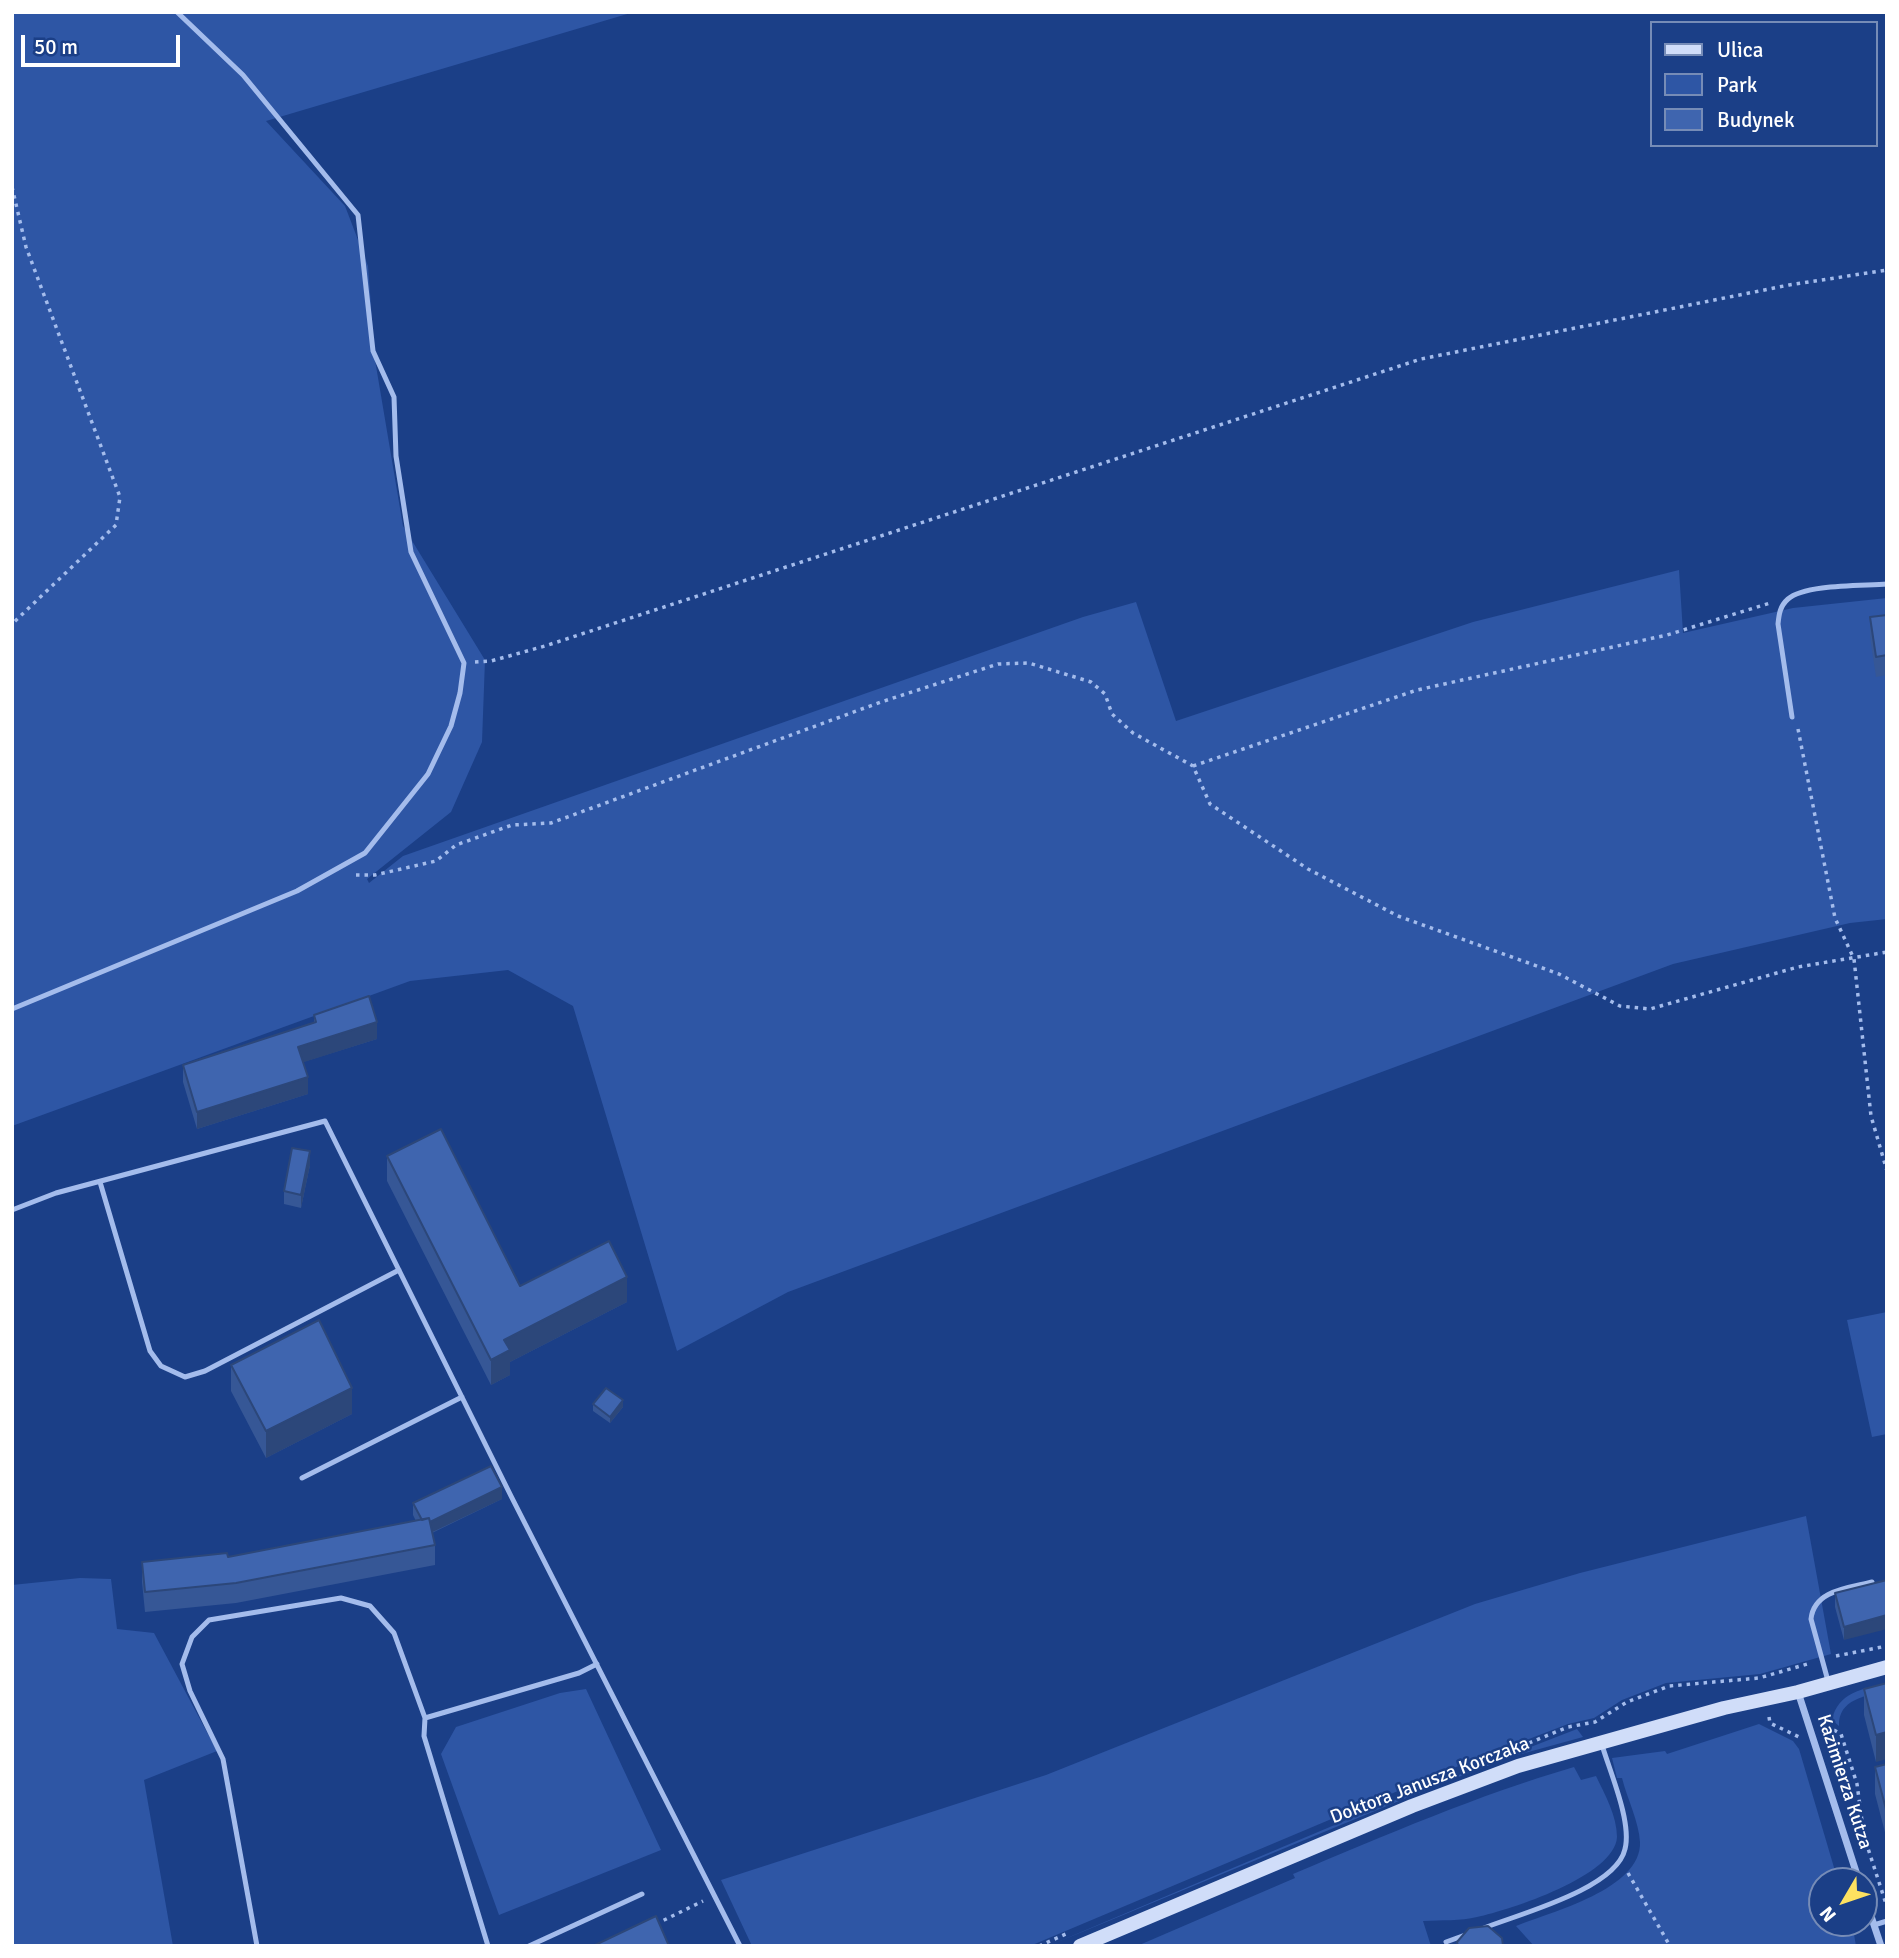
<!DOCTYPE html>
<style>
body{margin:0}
#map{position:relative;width:1899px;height:1958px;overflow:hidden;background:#1b3f87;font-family:Signika,sans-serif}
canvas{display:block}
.frame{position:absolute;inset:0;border:14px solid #fff;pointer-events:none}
.legend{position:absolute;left:1650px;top:21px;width:228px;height:126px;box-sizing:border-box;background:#1b3f87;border:2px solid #768cb7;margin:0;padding:9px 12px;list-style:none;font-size:21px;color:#fff}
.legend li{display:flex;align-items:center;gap:14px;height:35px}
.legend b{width:35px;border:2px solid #768cb7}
.north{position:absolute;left:1808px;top:1867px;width:70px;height:70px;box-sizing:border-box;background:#1b3f87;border:2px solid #768cb7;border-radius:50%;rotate:231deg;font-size:19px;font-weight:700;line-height:28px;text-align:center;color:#fff}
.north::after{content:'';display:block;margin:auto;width:24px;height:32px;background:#fde160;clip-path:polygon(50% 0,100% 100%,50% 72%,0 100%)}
.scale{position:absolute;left:21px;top:35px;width:159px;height:32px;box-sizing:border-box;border:4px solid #fff;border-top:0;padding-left:9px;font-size:21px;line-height:24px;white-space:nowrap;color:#fff;-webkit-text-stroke:5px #1b3f87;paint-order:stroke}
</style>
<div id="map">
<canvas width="1899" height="1958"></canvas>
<div class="frame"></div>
<ul class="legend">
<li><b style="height:9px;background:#d0ddf9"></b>Ulica</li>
<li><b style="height:19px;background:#2e56a5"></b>Park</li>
<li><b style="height:19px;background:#3f65af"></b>Budynek</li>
</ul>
<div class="north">N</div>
<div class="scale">50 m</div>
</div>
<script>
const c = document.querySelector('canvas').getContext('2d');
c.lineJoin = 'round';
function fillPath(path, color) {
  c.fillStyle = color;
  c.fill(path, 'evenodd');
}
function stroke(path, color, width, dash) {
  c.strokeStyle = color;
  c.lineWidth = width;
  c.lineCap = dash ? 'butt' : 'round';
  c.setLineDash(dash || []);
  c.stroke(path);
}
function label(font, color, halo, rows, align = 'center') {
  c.font = font + ' Signika,sans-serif';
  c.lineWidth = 5;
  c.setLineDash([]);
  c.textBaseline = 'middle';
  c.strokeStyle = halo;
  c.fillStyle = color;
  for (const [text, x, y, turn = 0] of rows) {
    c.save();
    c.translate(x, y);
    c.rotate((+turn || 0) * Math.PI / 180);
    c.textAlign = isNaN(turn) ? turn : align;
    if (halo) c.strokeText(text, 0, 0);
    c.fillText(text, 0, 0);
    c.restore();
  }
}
fillPath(new Path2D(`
 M12 12H634L266 121 345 206 368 266 375 360 403 526 485 660 482 742 451 812 367 879 369 883 403 856 1083 617 1136 602 1176 721 1473 622 1679 570 1683 633 1793 608 1887 598V919L1850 923 1673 964 788 1292 677 1351 573 1006 508 970 410 981 12 1126Z
 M1887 1312V1434L1872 1437 1847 1320Z
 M1806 1516 1831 1654 1760 1674 1666 1683 1622 1700 1594 1718 1568 1724 1443 1772 1030 1946H752L721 1880 1046 1775 1475 1604 1580 1573Z
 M80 1578 111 1579 117 1629 154 1633 217 1751 144 1780 173 1946H12V1585Z
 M1887 1683V1690C1866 1696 1838 1699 1839 1726L1832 1720C1838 1692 1863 1689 1887 1683Z
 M586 1689 661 1850 499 1915 441 1754 456 1727 560 1693Z
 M1759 1724 1793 1741 1799 1749 1838 1881H1822V1923H1852L1856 1946H1534L1516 1926C1551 1912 1642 1889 1640 1842 1639 1822 1627 1798 1622 1778H1617L1612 1758 1665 1751 1667 1754Z
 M1577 1729 1583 1737 1514 1756 1445 1782 1048 1946 1389 1802Z
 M1574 1767 1581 1780 1596 1776C1605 1795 1617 1816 1617 1837 1615 1876 1510 1910 1477 1917 1461 1921 1441 1920 1423 1921L1431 1946H1137L1295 1878 1293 1874C1386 1835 1478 1795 1574 1767Z`), '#2e56a5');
stroke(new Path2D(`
 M12 187 26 247 120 497 116 525 12 624
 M475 662 491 661 545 646 1421 359 1789 285 1887 270
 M1798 729 1835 918 1854 959 1871 1116 1887 1171
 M1193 766 1417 690 1667 635 1770 603
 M356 875H375L436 861 456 845 512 825 551 823 881 702 998 664 1029 663 1091 682 1105 694 1112 714 1133 733 1193 766 1210 804 1308 869 1398 916 1559 974 1620 1006 1650 1009 1798 967 1887 952
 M1836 1656 1887 1646
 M1769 1717 1770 1723 1799 1737
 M1826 1731 1832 1729 1841 1734 1857 1784 1864 1836 1887 1907
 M1529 1743 1568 1727 1595 1722 1627 1702 1669 1686 1759 1678 1811 1663
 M1628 1873 1670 1946
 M656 1924 703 1901
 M1039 1946 1066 1934`), '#a4bcec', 3.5, [3.5, 5]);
stroke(new Path2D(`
 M1792 717 1778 624C1779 614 1780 606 1788 599 1805 584 1863 586 1887 584
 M12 1009 297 891 365 853 428 774 451 726 460 693 464 663 411 552 396 456 394 397 373 351 358 215 243 75 177 12
 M100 1182 150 1351 161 1366 185 1377 205 1371 399 1270
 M12 1210 56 1193 325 1121 511 1496 740 1946
 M302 1478 462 1397
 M1828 1681 1811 1619C1814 1590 1849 1588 1872 1582
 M1874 1925 1887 1921
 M1484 1928C1519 1914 1616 1889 1625 1849 1632 1822 1610 1772 1602 1745
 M1446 1942 1468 1934
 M257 1946 223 1759 190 1691 182 1664 192 1637 209 1620 341 1598 370 1606 394 1633 425 1718
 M488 1946 424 1736 425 1718 579 1673 597 1664
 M529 1946 642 1894`), '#a4bcec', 5);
stroke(new Path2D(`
 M1798 1692 1859 1881
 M1864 1895 1881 1946`), '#a4bcec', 7);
stroke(new Path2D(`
 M1080 1946 1412 1806 1518 1766 1724 1708 1798 1692 1887 1667`), '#d0ddf9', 14);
fillPath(new Path2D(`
 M1887 615V675L1876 677 1870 637V617Z
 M314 1015 377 1039 303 1062 308 1094 197 1129 183 1082V1065L314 1023Z
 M387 1156 520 1286 627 1302 510 1362V1375L491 1385 387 1181Z
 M310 1165 301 1208 284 1204V1191Z
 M231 1365 352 1414 266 1458 231 1391Z
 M593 1404 623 1407 610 1423 593 1411Z
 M502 1499 432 1533 435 1545V1565L236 1603 145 1612 142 1582V1562L228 1557 416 1521 413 1515V1503Z
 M1887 1580 1844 1640 1835 1607V1593Z
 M1887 1683 1876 1762 1864 1715V1689Z
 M1887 1764V1840L1875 1794V1767Z`), '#365796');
fillPath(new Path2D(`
 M377 1022V1039L298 1064V1047Z
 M308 1077V1094L197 1129V1112Z
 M310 1151V1165L301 1208V1195Z
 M627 1277V1302L510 1362V1375L491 1385V1360L504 1340Z
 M352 1388V1414L266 1458V1431Z
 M623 1400V1407L610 1423V1417Z
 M502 1487V1499L424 1536V1524Z
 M1887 1615V1629L1844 1640V1627Z
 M1887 1732V1759L1876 1762V1735Z`), '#2c477a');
const building = new Path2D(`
 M1887 615V655L1876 657 1870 617Z
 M369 996 377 1022 298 1047 308 1077 197 1112 183 1065 316 1022 314 1015Z
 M441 1129 520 1286 609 1241 627 1277 504 1340 510 1350 491 1360 387 1156Z
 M292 1148 310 1151 301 1195 284 1191Z
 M319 1320 352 1388 266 1431 231 1365Z
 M606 1388 623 1400 610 1417 593 1404Z
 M491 1466 502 1487 430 1522 429 1518 422 1520 413 1503Z
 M429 1518 435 1545 236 1583 145 1592 142 1562 227 1553 228 1557Z
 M1887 1580V1615L1844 1627 1835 1593Z
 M1887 1683V1732L1876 1735 1864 1689Z
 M1887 1764V1813L1875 1767Z
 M656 1916 669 1946H593Z
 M1488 1926 1502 1938 1503 1946H1458L1457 1942 1469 1928Z`);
fillPath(building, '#3f65af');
stroke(building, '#2c477a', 2);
label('19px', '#fff', '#1b3f87', [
 ["Doktora Janusza Korczaka",1430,1781,-21],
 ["Kazimierza Kutza",1844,1782,72]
]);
</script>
